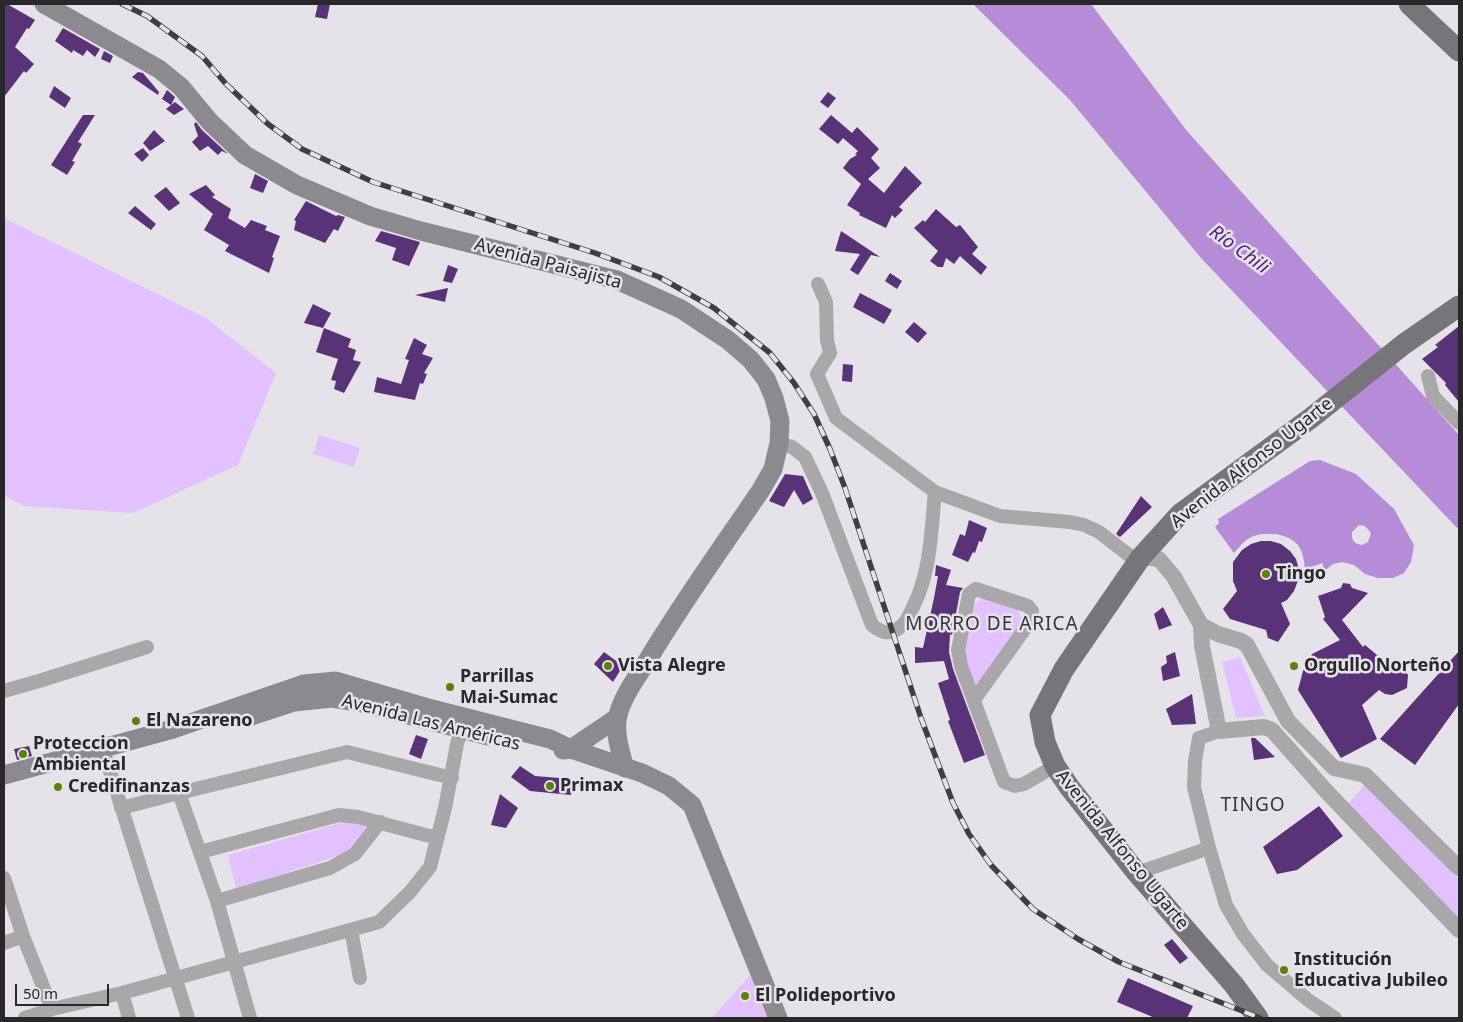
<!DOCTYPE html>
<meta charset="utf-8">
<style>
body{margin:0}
#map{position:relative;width:1463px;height:1022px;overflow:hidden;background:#e6e2e9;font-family:"Noto Sans",sans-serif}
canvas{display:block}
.frame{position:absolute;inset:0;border:5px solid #28272a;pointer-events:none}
.scale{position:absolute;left:15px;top:984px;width:94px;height:22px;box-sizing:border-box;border:2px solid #28272a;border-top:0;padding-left:6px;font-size:15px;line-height:18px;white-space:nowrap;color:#28272a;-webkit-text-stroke:4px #e6e2e9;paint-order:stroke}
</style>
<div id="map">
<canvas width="1463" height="1022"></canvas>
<div class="frame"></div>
<div class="scale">50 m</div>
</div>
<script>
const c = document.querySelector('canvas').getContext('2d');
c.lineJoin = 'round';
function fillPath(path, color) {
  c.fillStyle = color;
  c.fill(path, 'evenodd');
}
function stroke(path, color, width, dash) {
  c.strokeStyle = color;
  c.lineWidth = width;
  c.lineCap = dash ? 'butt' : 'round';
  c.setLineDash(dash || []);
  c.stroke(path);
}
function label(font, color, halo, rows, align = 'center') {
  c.font = font + ' "Noto Sans",sans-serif';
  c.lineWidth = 5;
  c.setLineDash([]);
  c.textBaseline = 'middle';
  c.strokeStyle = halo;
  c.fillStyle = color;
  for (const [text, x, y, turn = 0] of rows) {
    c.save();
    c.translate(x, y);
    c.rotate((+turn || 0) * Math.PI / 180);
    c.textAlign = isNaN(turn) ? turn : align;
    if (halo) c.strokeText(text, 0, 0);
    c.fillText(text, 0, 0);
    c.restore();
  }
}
fillPath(new Path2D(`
 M4 218 206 318 276 373 238 465 133 513 24 506 4 495Z
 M319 435 360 448 354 467 313 454Z
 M983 597C998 602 1019 603 1022 621L978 686 972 683 963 653 973 607Z
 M1240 657 1265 716 1236 718 1222 662Z
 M1365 784 1459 880V919L1347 805Z
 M344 822 374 826 353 851 236 889 228 855Z
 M750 975 767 1018H712Z`), '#e2c1fe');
fillPath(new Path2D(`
 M973 4H1091L1187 131 1459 435V530L1201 258 1070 100Z
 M1320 460 1356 474 1394 509 1414 545 1411 562 1404 573 1393 578H1378L1365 574 1354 565 1342 562 1333 564 1323 572V563L1305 569C1304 560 1303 550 1296 543 1286 533 1264 531 1251 537 1244 541 1239 547 1234 553L1215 527 1219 523 1218 519 1310 461ZM1359 525 1365 526 1371 533 1368 542 1362 545C1354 544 1351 540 1352 532Z`), '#b68cd9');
fillPath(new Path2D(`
 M4 4H7L35 20 29 29 27 28 15 47 34 64 26 73 24 71 4 97Z
 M318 4H330L327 19 315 17Z
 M63 28 100 49 95 57 87 50 83 56 73 50 72 53 55 41Z
 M104 51 113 56 110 63 101 59Z
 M138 72 143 73 159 92 158 95 132 77Z
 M54 86 71 98 65 108 49 97Z
 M167 90 175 97 171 105 175 102 184 109 174 115 166 109 171 105 162 99Z
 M828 92 836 98 828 108 820 102Z
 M83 115H95L78 142 82 144 72 161 75 162 67 175 51 165Z
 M831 115 852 133 857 127 879 149 871 158 880 168 868 179 884 193 905 166 922 183 899 207 903 210 895 218 892 215 886 228 859 215 860 213 847 205 861 184 843 168 850 159 857 155 855 154 858 151 843 138 838 144 819 129Z
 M196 122 202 130 228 154 222 151 218 155 208 146 200 151 192 142 198 136 194 124Z
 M154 130 165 141 150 151 143 143Z
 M143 148 149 155 142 162 134 154Z
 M255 174 268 181 263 193 250 188Z
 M206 185 215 195 212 197 231 209 228 218 245 228 251 220 267 226 265 230 280 236 272 257 274 258 269 273 225 251 229 245 204 230 213 214 189 194Z
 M166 187 180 203 169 211 154 196Z
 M306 201 336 216 338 215 345 217 338 231 334 229 325 243 294 230 296 221 294 220Z
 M135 206 156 224 151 230 128 213Z
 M936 209 956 227 960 225 978 247 972 254 987 267 981 275 960 256 954 264 946 258 943 267H938L930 261 938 251 914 228 923 220 925 222Z
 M381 231 420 242 409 266 392 260 396 248 375 241Z
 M841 231 880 257 871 255 858 275 850 270 860 254 835 251Z
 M448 265 458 269 452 283 443 281Z
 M890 273 902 281 897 289 885 281Z
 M448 288 445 302 415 295Z
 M860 293 892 310 884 324 853 307Z
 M313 304 331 313 323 328 304 323Z
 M914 322 927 333 918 343 905 332Z
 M1459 326V402L1445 385 1446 383 1422 359 1438 347 1435 345Z
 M324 328 351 339 348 347 356 350 353 360 361 362 344 393 334 389 336 381 331 380 338 359 316 352Z
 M414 338 427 345 422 354 433 358 424 373 427 374 423 384 420 383 415 400 374 392 377 377 401 384 409 360 405 359Z
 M843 364 853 365 852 382 842 381Z
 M785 474 803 476 813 499 803 505 794 490 784 507 769 501Z
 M1141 496 1152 507 1120 537 1116 534Z
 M969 520 987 528 982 542 979 541 975 553 973 552 968 562 952 555 960 534 965 536Z
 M1261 541H1271L1281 544 1290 551 1296 559 1299 570V578L1294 591 1287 600 1281 603 1290 624 1278 642 1268 638 1266 630 1230 619 1223 609 1237 591 1233 581V562L1242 550 1251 544Z
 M936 565 951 570 946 585 963 588 960 592 952 635 950 634 949 652 953 669 985 755 964 763 948 721 950 720 938 683 949 679 944 661 915 663V647L923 648 934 598 938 576H935Z
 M1343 583 1350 584 1352 588 1368 593 1342 620 1363 647 1365 645 1396 671 1403 667 1408 675 1407 688 1392 695 1385 694 1379 690 1362 705 1377 739 1341 758 1298 690 1303 671 1312 654 1340 640 1323 619 1325 617 1318 596 1341 588Z
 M1163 607 1172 625 1159 630 1154 614Z
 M1459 651V704L1415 765 1380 739Z
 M604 652 623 666 613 682 594 664Z
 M1175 652 1180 676 1163 681 1161 667 1167 663 1166 656Z
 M1192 694 1196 724 1172 725 1166 709Z
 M416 735 428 739 421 759 409 754Z
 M1251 738H1255L1275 757 1254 760Z
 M29 746 32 756 17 760 14 749Z
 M520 766 535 776 572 779 571 795 530 791 511 777Z
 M500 794 518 808 506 828 491 825Z
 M1319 806 1343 836 1297 870 1277 874 1263 847Z
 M1172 939 1188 958 1180 964 1164 945Z
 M1128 978 1193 1006 1187 1018H1155L1117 1002Z`), '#5a3277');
stroke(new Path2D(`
 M818 284 826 302 827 340 830 353 817 374 836 418 935 492 1000 516 1070 522 1084 525 1099 532 1130 556 1141 557
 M1428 376 1433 396 1459 423
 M779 443 792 447 805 457 822 493 872 625C879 631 888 635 896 630 906 624 909 616 914 605 931 570 931 531 935 492
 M4 691 39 681 147 647
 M974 700 1032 619V611L1028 606 976 589 969 594 958 650 961 666 1004 782 1015 786 1024 784 1055 766
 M1219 731 1199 738 1195 761 1194 787 1209 848 1226 905 1243 934 1267 965 1308 1000 1335 1018
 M103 749 188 1018
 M179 793 347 752 452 778
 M121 808 179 793 217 901 250 1018
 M200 852 339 815 358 817 437 838
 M1137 873 1209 848
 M4 878 23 936 52 1009
 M217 901 330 868 355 854 380 822
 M351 930 360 978
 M4 943 23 936
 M122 993 129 1018
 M25 1018 52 1009 122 993 379 922 410 892 430 867 445 808 457 744 461 731`), '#a9a7aa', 14);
stroke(new Path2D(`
 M1141 557 1159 559 1174 577 1201 625 1202 646 1219 731 1264 727 1272 730 1326 791 1459 930
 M1201 625 1218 634 1241 641 1247 645 1288 721 1334 768 1365 775 1459 868`), '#a9a7aa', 16);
stroke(new Path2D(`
 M44 4 159 69 181 87 210 122 245 155 297 185 370 216 421 231 617 280 681 309 728 340 751 360 766 379 774 398 780 421 779 443 773 469 761 490C723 546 684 600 649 658 638 676 623 695 618 715 614 732 620 751 625 768
 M245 718 294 702 332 698 363 703 488 736
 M563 750 571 749 617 718
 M4 775 173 729 304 684 336 681 432 709 550 739 571 749 642 773 669 786 692 805 778 1018`), '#8c8a8f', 19);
stroke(new Path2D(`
 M1409 4 1459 51
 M1258 1018 1234 985 1137 873 1070 788 1055 766 1045 742 1040 715 1064 669 1141 557 1180 514 1311 418 1404 344 1459 306`), '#78757a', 21);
const rail = new Path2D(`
 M122 4 147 16 202 56 226 84 268 124 302 149 373 182 595 253 659 277 714 308 770 353 794 383 814 414 830 449 845 488 921 718 953 803 969 834 991 865 1033 909 1078 939 1119 962 1260 1018`);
stroke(rail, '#403e42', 5.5);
stroke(rail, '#e6e2e9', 4, [11]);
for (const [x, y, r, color] of [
 [1266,574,5,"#5a830b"],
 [608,666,5,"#5a830b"],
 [1294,666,5,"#5a830b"],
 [450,687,5,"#5a830b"],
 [136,721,5,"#5a830b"],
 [23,754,5,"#5a830b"],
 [550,786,5,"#5a830b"],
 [58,787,5,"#5a830b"],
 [1284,970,5,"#5a830b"],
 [745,996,5,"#5a830b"]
]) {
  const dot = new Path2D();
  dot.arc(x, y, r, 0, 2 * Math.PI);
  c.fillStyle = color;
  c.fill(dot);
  stroke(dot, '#e6e2e9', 2);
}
label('18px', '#28272a', '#e6e2e9', [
 ["Avenida Paisajista",548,264,15],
 ["Avenida Alfonso Ugarte",1252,463,-38],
 ["Avenida Las Américas",431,723,14],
 ["Avenida Alfonso Ugarte",1122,850,51]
]);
label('bold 18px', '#28272a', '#e6e2e9', [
 ["Tingo",1276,574],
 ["Vista Alegre",618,666],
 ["Orgullo Norteño",1304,666],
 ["Parrillas",460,677],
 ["Mai-Sumac",460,698],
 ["El Nazareno",146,721],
 ["Proteccion",33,744],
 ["Ambiental",33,765],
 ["Primax",560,786],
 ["Credifinanzas",68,787],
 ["Institución",1294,960],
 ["Educativa Jubileo",1294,981],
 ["El Polideportivo",755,996]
], 'left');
label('italic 19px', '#58217b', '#e6e2e9', [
 ["Río Chili",1239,250,36]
]);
c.letterSpacing = '1px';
label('19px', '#37343a', '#e6e2e9', [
 ["MORRO DE ARICA",992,625],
 ["TINGO",1253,806]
]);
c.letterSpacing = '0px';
</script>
